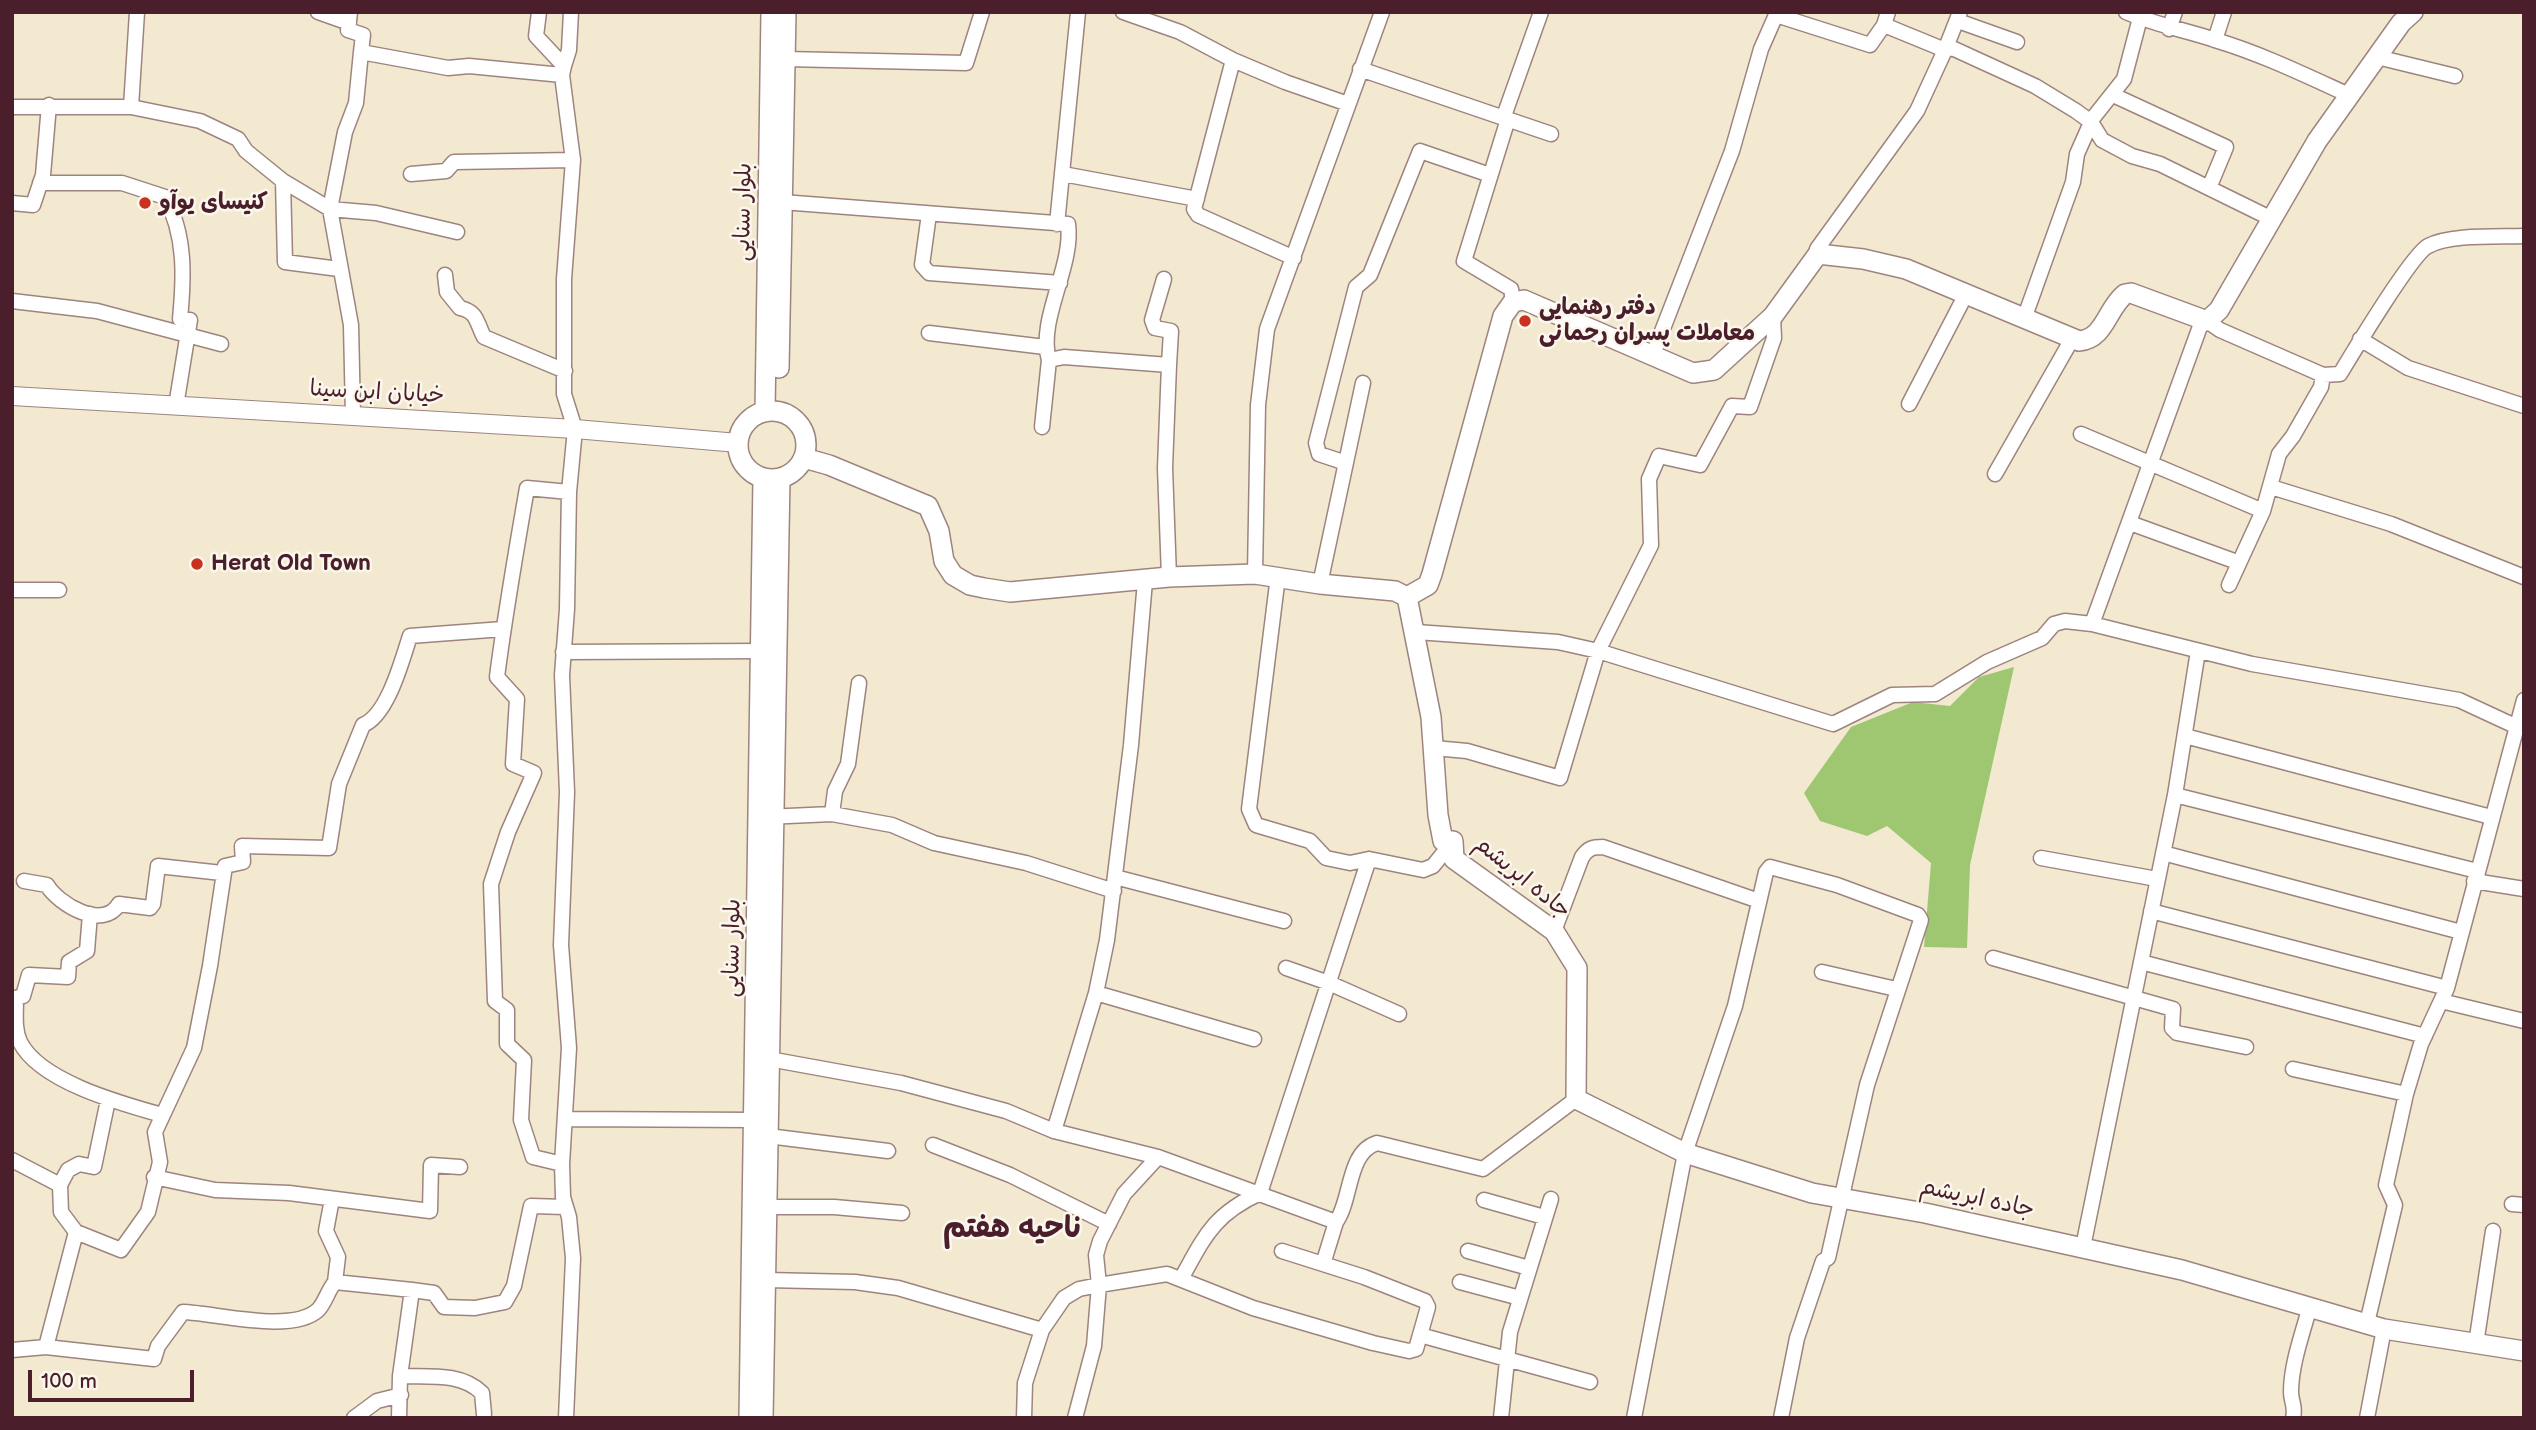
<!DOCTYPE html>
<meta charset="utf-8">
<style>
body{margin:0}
#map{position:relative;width:2536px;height:1430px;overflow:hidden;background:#f3e9d1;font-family:"Balsamiq Sans",sans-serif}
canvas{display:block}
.frame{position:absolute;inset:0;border:14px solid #4a1f2b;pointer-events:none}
.scale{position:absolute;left:28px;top:1370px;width:166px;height:32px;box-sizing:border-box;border:4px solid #4a1f2b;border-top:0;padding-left:9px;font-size:21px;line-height:24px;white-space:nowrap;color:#4a1f2b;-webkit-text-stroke:5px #fbf7ec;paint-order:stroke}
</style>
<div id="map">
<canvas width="2536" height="1430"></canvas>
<div class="frame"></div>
<div class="scale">100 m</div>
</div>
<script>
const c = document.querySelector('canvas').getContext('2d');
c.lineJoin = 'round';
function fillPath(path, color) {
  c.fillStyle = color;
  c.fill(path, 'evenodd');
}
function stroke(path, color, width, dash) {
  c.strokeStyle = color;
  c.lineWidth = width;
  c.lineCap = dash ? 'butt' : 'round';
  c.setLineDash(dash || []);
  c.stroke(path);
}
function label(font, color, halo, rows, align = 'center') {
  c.font = font + ' "Balsamiq Sans","Playpen Sans Arabic",sans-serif';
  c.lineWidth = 5;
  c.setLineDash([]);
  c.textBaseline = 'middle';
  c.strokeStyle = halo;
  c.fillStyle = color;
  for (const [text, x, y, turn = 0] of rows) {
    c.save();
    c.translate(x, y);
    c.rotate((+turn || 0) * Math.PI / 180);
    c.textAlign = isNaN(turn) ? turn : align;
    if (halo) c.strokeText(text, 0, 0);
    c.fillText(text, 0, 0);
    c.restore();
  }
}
fillPath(new Path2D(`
 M2014 667 1970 865 1967 948 1924 947 1931 863 1887 826 1867 836 1820 821 1804 793 1851 727 1913 702 1950 706 1979 677Z`), '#9fc772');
const minor = new Path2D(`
 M318 12 349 23
 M350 12 348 30 363 35 361 52 448 68 469 66 562 75
 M539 12 536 36 564 66 562 75 573 160 564 279V394L575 429 569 492 567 609 562 675 567 792 561 945 569 1048 562 1164 563 1197 569 1217 573 1258 566 1418
 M1123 12 1180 32 1233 60 1285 82 1348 104
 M1960 12 1945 50 1952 48 2035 86 2076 111 2091 122 2102 140 2132 156 2160 164 2272 219
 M2126 12C2156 25 2185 30 2215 40 2262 54 2307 76 2351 96
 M1958 21 2017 42
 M2169 29 2175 12
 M2215 40 2224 12
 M2377 57 2455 76
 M785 59 966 63 982 12
 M1233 60 1194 209 1198 215 1294 258
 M564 66 569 50 571 12
 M1360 69 1551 134
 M2113 95 2226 147 2209 188
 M12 107H131L200 121 238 139 246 151 283 181 330 209 376 213 457 232
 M131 107 137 12
 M1504 116 1541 12
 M1508 119 1464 261 1511 289 1513 302
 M411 174 446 171 454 162 573 160
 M1063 174 1197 199
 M283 181 285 262 339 269
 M40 183H122L165 197C186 235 184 278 180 319L190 320 176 406
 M782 202 1068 224C1074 266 1037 320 1049 360L1064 357 1169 365 1165 468 1169 577
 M12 203 33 205 43 175 49 105
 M929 214 922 265 929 273 1060 283
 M1057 224 1078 12
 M1818 254 1817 249 1917 111 1945 50 1884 25 1888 12
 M445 275 447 292 460 308C478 312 476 322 484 337L565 371
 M1164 279 1152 320 1155 328 1171 331 1169 365
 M12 301 97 311 221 344
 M2024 319 2073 182 2077 154 2093 118 2124 79 2140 18
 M2207 321 2220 330 2323 375 2340 374C2352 354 2412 254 2428 246 2450 234 2498 237 2524 236
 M929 333 1045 347
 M2360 339 2408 368 2524 406
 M1652 357 1732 151 1761 49 1776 15 1870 45 1884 25
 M1909 404 1965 296
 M353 416 351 325 330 209 345 132 356 103 361 52
 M1042 427 1049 360
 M2081 434 2263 511
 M1346 463 1319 454 1316 443 1356 287 1370 275 1420 151 1490 175
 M1995 474 2072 339
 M2271 487 2391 524 2524 577
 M2130 523 2237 562
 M1255 574 1258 405 1267 329 1382 12
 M1278 576 1249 809 1256 825 1310 841 1326 858 1350 863 1369 859 1423 870 1433 866 1453 841
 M1320 584 1363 383
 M2229 585 2263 511 2279 454 2293 436 2321 387 2323 375
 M12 590H59
 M2092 624 2252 664 2459 700 2515 726
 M1416 632 1558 642 1598 651 1833 724 1892 695 1935 694 1987 662 2042 638 2054 624 2065 621 2092 624 2202 321
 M563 652 762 651
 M2185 736 2491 817
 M1434 748 1467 751 1560 778 1598 651 1651 545 1649 479 1659 456 1700 465 1732 406 1750 407 1774 338 1773 316
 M2175 795 2477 871
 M832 814 835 791 848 764 859 683
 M766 817 832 814 892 825 934 843 1026 863 1114 891
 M2163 853 2461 932
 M2041 858 2157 879
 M1115 877 1284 921
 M24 881 47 885C58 904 103 931 119 904L150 908 153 904 158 866 222 873
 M2474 881 2524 889
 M2151 911 2447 988
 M1554 931 1582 857C1588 848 1593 847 1603 847L1759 901
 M1993 958 2173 1009 2172 1028 2177 1033 2246 1047
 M2141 962 2425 1036
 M1286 968 1329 983 1399 1014
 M1822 972 1896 989
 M1096 993 1254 1039
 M12 999 23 996 29 975 68 977 69 962 87 951 90 914
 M16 999C16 1014 14 1029 20 1042 40 1082 123 1104 162 1115
 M2441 1001 2524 1021
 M769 1059 901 1083 1006 1111 1054 1131 1158 1157 1336 1222C1352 1200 1347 1152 1377 1143L1483 1169 1576 1099
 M2293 1069 2406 1094 2421 1044 2447 988 2524 700
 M565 1119 754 1120
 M1054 1131 1096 993 1107 940 1131 745 1145 581
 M768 1136 888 1151
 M933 1145 1010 1175 1109 1224
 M12 1160 60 1185
 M562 1164 533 1157 521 1120 524 1060 507 1044V1010L495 1001 491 884 508 832 534 773 513 764 517 699 497 677C505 614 516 551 527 488L569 492
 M154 1177 215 1190 289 1193 430 1211 431 1165 460 1167
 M332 1199 326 1231 338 1257 335 1282
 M1484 1200 1544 1217
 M2512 1204 2524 1205
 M767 1207H834L902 1213
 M76 1232 121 1250 148 1212 160 1162 155 1132 194 1048 210 966 225 866 243 862 242 846 329 848 339 784 363 725C388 715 402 660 410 636L503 629
 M2083 1247 2175 795 2198 651
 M1468 1251 1529 1268
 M1323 1264 1336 1222
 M1181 1279C1205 1236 1213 1215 1260 1193L1369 859
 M766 1280 855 1282 898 1288 1042 1330
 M1460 1282 1520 1298
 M412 1290 434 1293 444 1307 475 1308 505 1302 514 1286 531 1206 565 1207
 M2367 1323 2395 1205 2386 1185 2406 1094
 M1420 1335 1590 1382
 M2476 1344 2493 1231
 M46 1347 76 1232 61 1212 60 1185 68 1170 79 1164 94 1167 108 1100
 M12 1350 46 1347 154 1359 158 1346 183 1312C216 1313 292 1334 318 1310 325 1303 328 1290 335 1282L412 1290 400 1376 399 1418
 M400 1376C428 1377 461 1372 482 1393L484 1414
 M354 1418 377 1401 401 1395
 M1024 1418 1025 1383 1042 1330 1064 1298 1079 1289 1099 1285 1167 1274 1253 1308 1373 1343 1409 1351 1416 1349 1428 1307 1425 1301 1364 1277 1282 1251
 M1075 1418 1094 1346 1099 1285 1096 1255 1100 1241 1124 1194 1158 1157
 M1501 1418 1510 1332 1551 1199
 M1634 1418 1685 1153 1735 1006 1766 872 1770 867 1837 885 1918 915 1921 920 1867 1085 1828 1258 1823 1261 1797 1338 1781 1418
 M2293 1418C2296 1406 2291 1402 2291 1392 2291 1364 2303 1332 2310 1306
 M2367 1418 2384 1329`);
const tertiary = new Path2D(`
 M12 396 575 429 738 443`);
const secondary = new Path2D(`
 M779 368 786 12
 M738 445a34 34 0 1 1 68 0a34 34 0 1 1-68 0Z
 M765 412 771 12
 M804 458 829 465 928 506 939 531 944 561 953 575 970 585 984 588 1010 592 1169 577 1255 574 1320 584 1395 591 1407 597 1431 717 1438 815 1443 841H1453L1454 859 1554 931 1577 968 1576 1099 1685 1153 1812 1193 1925 1213 2182 1270 2384 1329 2524 1351
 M1407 597 1428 585 1432 574 1503 316 1513 302 1524 300 1693 373 1714 370 1773 316 1818 254 1863 259 1906 269 2079 341C2105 339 2107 308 2125 294L2131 293 2207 321 2219 310 2317 141 2401 23 2413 12
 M749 1418 763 478
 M763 1418 780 478`);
stroke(minor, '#9e847e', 17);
stroke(tertiary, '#9e847e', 20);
stroke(secondary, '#9e847e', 22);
stroke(minor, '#fff', 14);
stroke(tertiary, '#fff', 18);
stroke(secondary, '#fff', 19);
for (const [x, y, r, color] of [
 [145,203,7,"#c8321e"],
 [1525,321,7,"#c8321e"],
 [197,564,7,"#c8321e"]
]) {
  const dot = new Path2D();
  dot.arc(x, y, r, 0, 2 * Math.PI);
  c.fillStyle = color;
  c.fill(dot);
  stroke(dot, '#fbf7ec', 2.5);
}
label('bold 23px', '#4a1f2b', '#fbf7ec', [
 ["کنیسای یوآو",159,203],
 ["دفتر رهنمایی",1539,308],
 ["معاملات پسران رحمانی",1539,334],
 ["Herat Old Town",211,564]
], 'left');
label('23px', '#4a1f2b', '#fbf7ec', [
 ["بلوار سنایی",744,212,-89],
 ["خیابان ابن سینا",377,393,3],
 ["جاده ابریشم",1522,878,39],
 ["بلوار سنایی",733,948,-89],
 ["جاده ابریشم",1977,1199,12]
]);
label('bold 30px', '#4a1f2b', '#fbf7ec', [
 ["ناحیه هفتم",1012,1229]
]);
</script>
